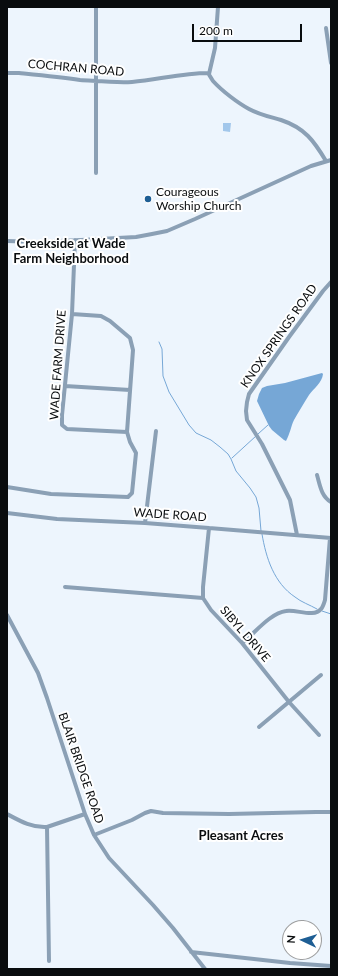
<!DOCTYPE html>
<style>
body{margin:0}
#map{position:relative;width:338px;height:976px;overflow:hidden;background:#edf5fd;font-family:Lato,sans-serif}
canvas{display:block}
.frame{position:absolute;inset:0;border:8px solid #090c0e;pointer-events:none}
.north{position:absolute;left:282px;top:920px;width:40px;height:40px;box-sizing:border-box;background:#fff;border:1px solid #9d9e9f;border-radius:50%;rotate:274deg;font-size:11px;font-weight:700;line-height:16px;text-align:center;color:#090c0e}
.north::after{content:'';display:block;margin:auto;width:14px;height:18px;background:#1e5e94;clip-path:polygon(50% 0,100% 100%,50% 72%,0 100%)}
.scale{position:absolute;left:192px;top:24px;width:110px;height:18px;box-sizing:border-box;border:2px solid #090c0e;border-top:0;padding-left:5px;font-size:12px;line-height:14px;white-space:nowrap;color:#090c0e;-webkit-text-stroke:3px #fff;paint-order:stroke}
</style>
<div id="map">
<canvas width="338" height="976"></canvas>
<div class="frame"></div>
<div class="north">N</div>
<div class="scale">200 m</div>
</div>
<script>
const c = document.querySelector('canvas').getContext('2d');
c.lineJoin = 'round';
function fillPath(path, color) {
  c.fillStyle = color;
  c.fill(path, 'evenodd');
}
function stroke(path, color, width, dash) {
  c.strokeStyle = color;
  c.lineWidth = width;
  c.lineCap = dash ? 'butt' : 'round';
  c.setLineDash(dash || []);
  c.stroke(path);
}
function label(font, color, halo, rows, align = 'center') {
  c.font = font + ' Lato,sans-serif';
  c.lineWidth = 4;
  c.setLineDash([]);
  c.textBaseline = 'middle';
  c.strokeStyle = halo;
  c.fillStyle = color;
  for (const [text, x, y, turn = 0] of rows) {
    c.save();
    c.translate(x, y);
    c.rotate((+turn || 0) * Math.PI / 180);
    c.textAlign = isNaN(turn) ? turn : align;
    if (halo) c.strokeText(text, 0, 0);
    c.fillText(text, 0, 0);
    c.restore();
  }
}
fillPath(new Path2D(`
 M223 123H231L230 132 223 131Z`), '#a2c7eb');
fillPath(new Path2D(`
 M322 373 323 374C322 383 314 388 309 395 304 403 299 411 294 420 291 426 290 434 286 441L284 440 272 430 269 426 257 401 259 394 262 388 267 386 285 383Z`), '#76a7d6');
stroke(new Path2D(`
 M159 342 162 349 163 376 169 392 189 425 196 433 211 440 220 447 228 454 231 459 236 471 250 488 256 497 259 508 261 531
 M258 434 268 425
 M232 458 256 436
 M262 534C266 558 274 583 295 597 301 602 310 605 317 609
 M322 611 331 614`), '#76a7d6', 1);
stroke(new Path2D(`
 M96 7V173
 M326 28 331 63
 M7 73H19C39 75 60 77 80 80 97 81 115 83 132 82 157 80 182 73 208 73 210 76 211 78 213 81 222 91 238 103 249 109 260 115 271 117 281 120 305 128 314 141 326 161
 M209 74 215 48 218 7
 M75 240 72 314 62 415V425L67 429 127 432
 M7 241 37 242 81 240 136 237 152 234 167 231 195 219 311 166 331 160
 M65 386 130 390
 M317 475C320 485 321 496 331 502
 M7 487 51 494 128 497 132 493 136 453 130 442 127 432 133 350 130 338 110 321 101 316 72 314
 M7 513 57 519 145 523 209 528 331 538
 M145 523 156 431
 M209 528 203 587V598L211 610 242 643 289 702 319 735
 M297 535 290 500 262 444 247 420 246 411 247 402 249 394 289 337 323 291 331 282
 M65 587 203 598
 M7 615 38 673 47 698 85 814 94 835 109 858 153 905 173 928 205 969
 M242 643C254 634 270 613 286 611 296 609 314 618 321 609 323 607 324 603 325 600L330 538
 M259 727 321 675
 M7 814C20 821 32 828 47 827L85 814
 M47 827 49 961
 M94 835 132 820 145 813 151 811 163 813 229 814 316 812H331
 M191 952 290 963 331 966`), '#8ba0b5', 4);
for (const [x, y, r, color] of [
 [148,199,4,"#1e5e94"]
]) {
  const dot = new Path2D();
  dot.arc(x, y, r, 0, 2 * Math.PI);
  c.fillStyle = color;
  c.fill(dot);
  stroke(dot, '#fff', 1.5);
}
label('12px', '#090c0e', '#fff', [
 ["COCHRAN ROAD",76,68,5],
 ["KNOX SPRINGS ROAD",279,336,-55],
 ["WADE FARM DRIVE",58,365,-86],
 ["WADE ROAD",170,515,4],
 ["SIBYL DRIVE",245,634,49],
 ["BLAIR BRIDGE ROAD",81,768,71]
]);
label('12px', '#090c0e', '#fff', [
 ["Courageous",156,192],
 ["Worship Church",156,206]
], 'left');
label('bold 13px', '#090c0e', '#fff', [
 ["Creekside at Wade",71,244],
 ["Farm Neighborhood",71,259],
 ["Pleasant Acres",241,836]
]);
</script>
